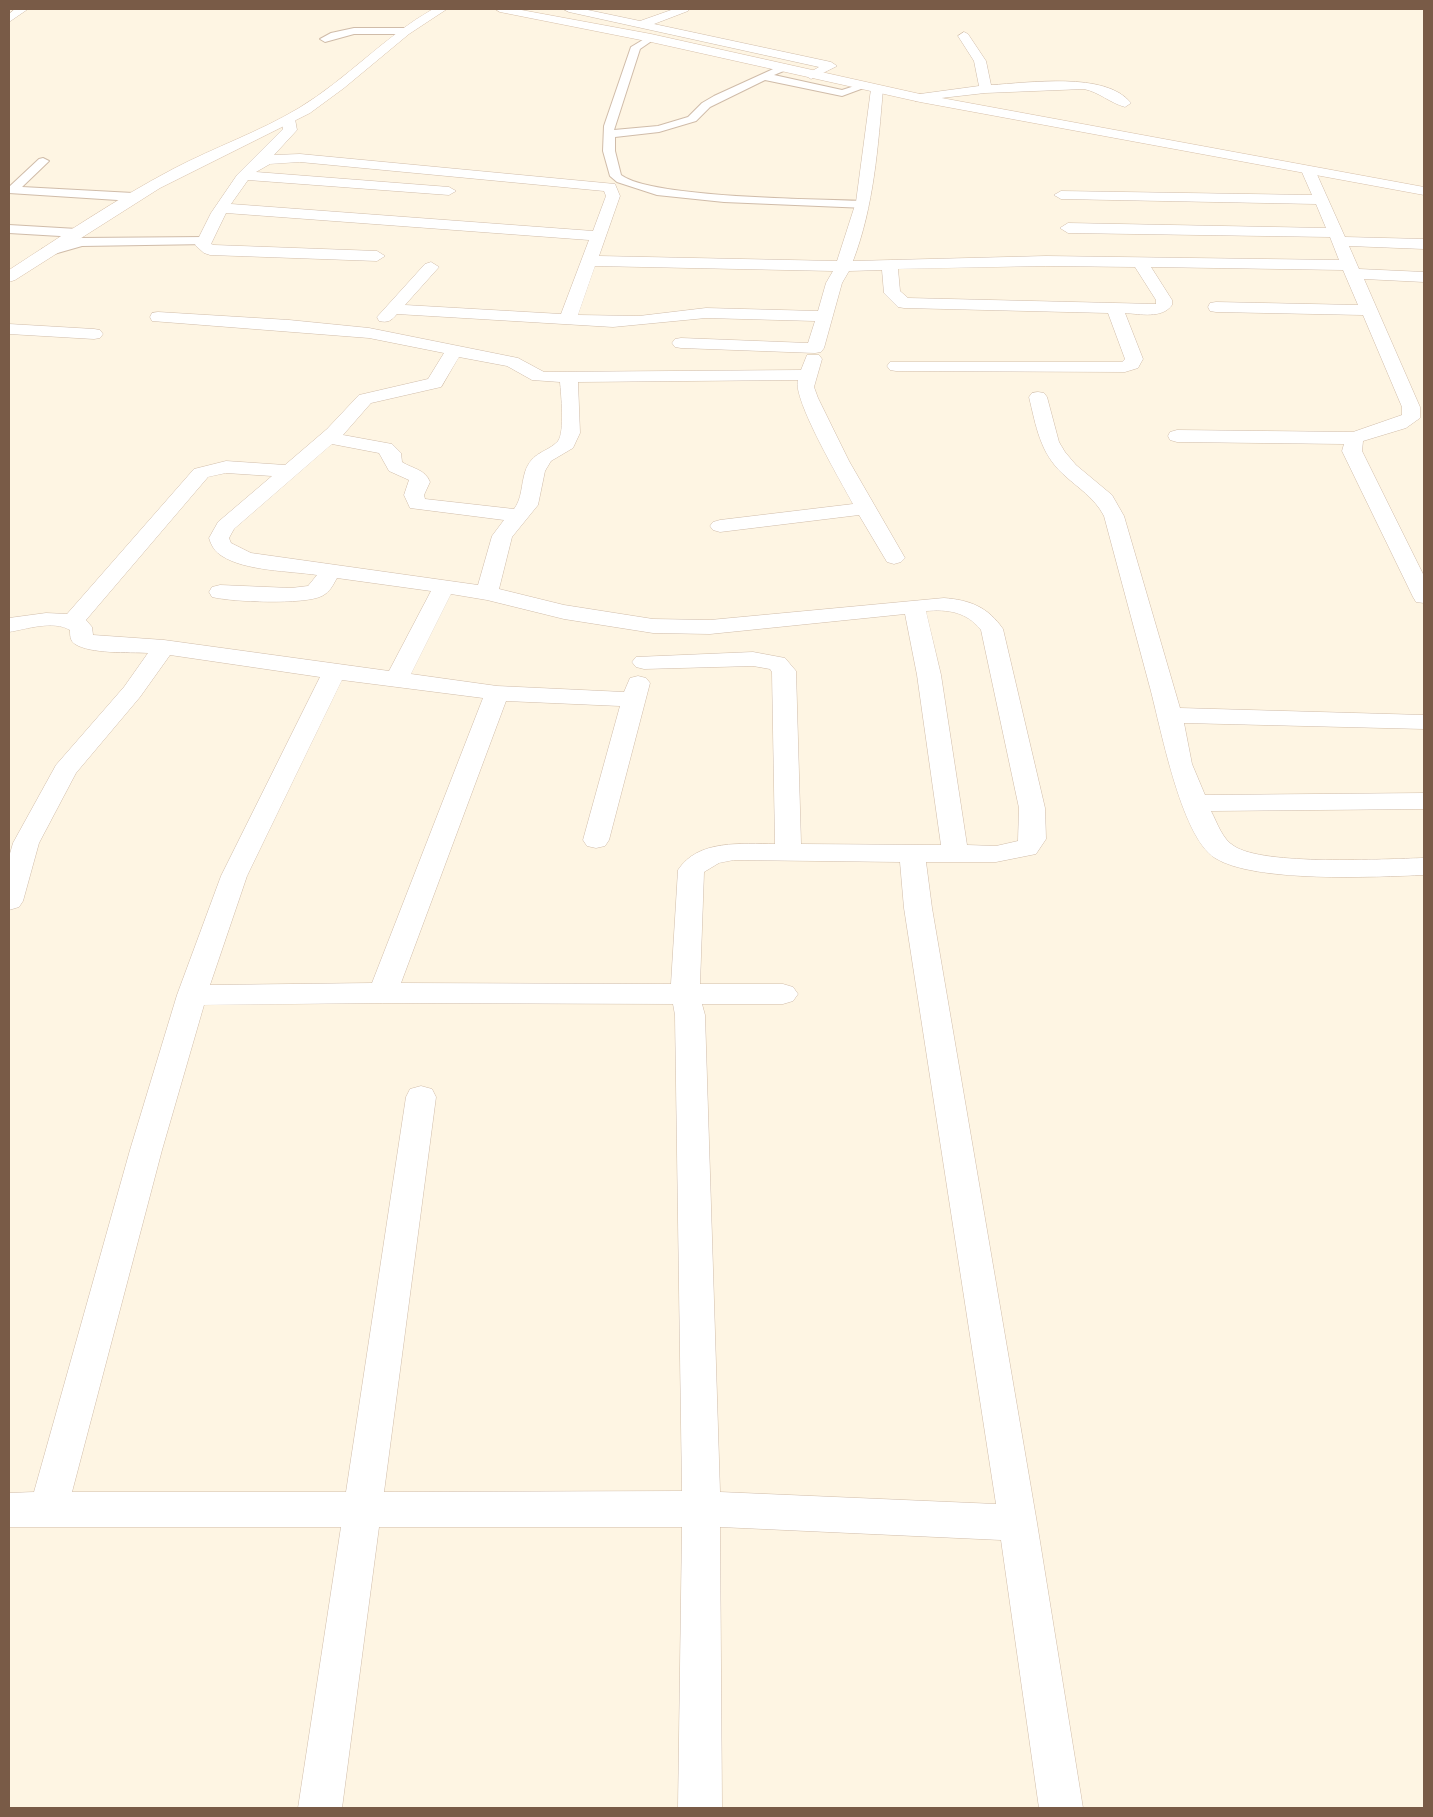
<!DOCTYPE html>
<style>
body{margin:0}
#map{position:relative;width:1433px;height:1817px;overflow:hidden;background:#fef5e3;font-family:Cabin,sans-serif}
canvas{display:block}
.frame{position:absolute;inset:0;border:10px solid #795b47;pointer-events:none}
</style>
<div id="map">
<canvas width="1433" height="1817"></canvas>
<div class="frame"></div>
</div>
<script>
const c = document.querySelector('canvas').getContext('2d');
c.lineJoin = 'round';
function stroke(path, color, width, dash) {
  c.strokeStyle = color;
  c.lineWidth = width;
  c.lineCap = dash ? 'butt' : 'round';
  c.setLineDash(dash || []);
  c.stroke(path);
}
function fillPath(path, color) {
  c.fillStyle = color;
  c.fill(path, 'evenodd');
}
const lane = new Path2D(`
 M354 28H405L410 31 405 34H354L325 42 320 39 331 33Z
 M651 35 656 38 640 49 614 130 658 126 688 117 702 103 714 96 782 65 786 66V70L774 75 842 90 864 83 869 86 842 96 765 80 710 107 696 121 659 132 615 137V151L621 175C651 198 817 199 862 201L868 205 866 208 724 202 657 195 617 182 610 176 603 151 604 126 631 47Z
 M43 158 49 161 47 163 22 187 133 193 139 197 133 201 9 193V187L39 159Z
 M9 225 77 229 83 233 77 237 9 233Z
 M205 237 209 238 211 241 209 244 82 246 47 256 41 252 42 249 81 238Z`);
const street = new Path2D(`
 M15 9H28L9 22V14Z
 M563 9H583L640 21 674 9H689L688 11 654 24 831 62 837 66 811 79 805 75 819 67 569 12Z
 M964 32 968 34 986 61 991 85C1028 83 1106 71 1131 103L1125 107C1110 103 1099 92 1084 89L985 93 915 101 914 98 915 95 920 94 979 86 974 61 958 36Z
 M877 85 883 89C878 147 874 206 853 261L1046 256 1339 260 1330 237 1068 233 1060 228 1068 223 1326 228 1316 204 1061 199 1054 195 1061 191 1312 195 1301 170 1308 166 1315 170 1345 237 1424 239V249L1349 246 1359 269 1424 272V282L1364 279 1420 407V418L1406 428 1363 441 1362 451 1424 576V603L1416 602 1413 597 1342 451 1344 444 1177 442 1170 440 1168 436 1170 432 1177 430 1353 432 1402 415V407L1363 315 1216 312 1210 311 1208 307 1210 303 1216 302 1358 305 1343 270 1151 267 1172 300V305C1162 319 1140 314 1125 313L1143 359 1138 368 1125 372 896 371 890 370 887 366 890 362H1122L1125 359 1108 313 904 308 898 307 884 293 882 270 849 271 842 283 824 348 821 352 815 353 681 348 675 347 672 343 675 339 681 338 808 343 815 321 706 318 613 327 397 314C391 321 388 323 379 321L377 317 425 264 431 262 439 267 405 305 561 314 589 240 226 213 211 244 214 245 377 251 385 256 377 261 210 255 204 253 195 245 211 213 237 175 283 129 281 119 288 115 295 119 297 130 274 155 300 154 615 184 620 196 599 256 837 261 856 202 871 89ZM300 162 604 191 606 196 593 231 231 204 248 180 449 195 456 191 449 187 256 172 270 164ZM595 266 833 271 826 283 818 311 706 308 639 316 578 315ZM1046 266 1135 267 1156 300V304L908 298 900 291 898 269Z
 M158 312 289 320 369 328 518 358 544 372 801 370 807 355H819L822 359 814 387 818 398 849 461 905 558 901 562 894 564 887 562 859 515 720 532 713 530 710 526 713 522 720 520 853 504C842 483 792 399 798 380L578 382 580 433 573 448 551 461 545 471 538 505 512 537 499 589 564 605 653 619 710 620 944 598C970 600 988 607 1003 629L1045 808 1046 839 1036 854 996 862H926L932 908 1037 1523 1083 1808H1039L1001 1540 720 1527 722 1808H678L682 1527H379L342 1808H298L341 1527H9V1493L34 1492 130 1150 177 995 221 876 320 677 170 655 140 697 76 773 39 843 23 901 19 907 9 910V857L13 843 56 765 124 687 148 653C129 652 90 654 75 644 70 641 70 635 70 630 53 620 27 629 9 632V618L46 613 67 614 194 469 226 461 285 465 327 429 359 395 428 379 444 353 369 338 152 321 150 317 152 313ZM459 357 507 366 532 380 560 382C561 394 565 432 558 441 547 453 532 451 525 472 521 485 522 499 514 509L425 499 424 495 430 482C425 469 413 469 402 462L401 453 392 444 343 435 371 403 441 387ZM332 444 379 453 389 471 409 480 404 495 410 508 504 520 492 536 478 585 251 553 231 543 229 538 234 529ZM226 473 272 476 218 522 209 538C211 545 215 552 222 556 245 571 290 571 317 575L308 586 291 588 220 585 212 587 209 592 212 597C232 602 304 605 322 596 330 592 333 585 337 578L431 591 389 671 164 640 93 635 92 627 86 620 208 477ZM451 594 487 600 564 619 653 633 710 634 905 614 917 675 941 845 801 844 796 671 785 658 753 652 636 657 632 662 636 667 644 669 753 666 770 669 772 672 775 844C742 844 698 839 678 870L671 984 401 983 506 701 620 706 583 840 587 846 596 848 605 846 609 840 650 683 646 678 638 676 630 678 624 692 497 686 411 674ZM926 611C948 609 967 612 981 630L1019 808 1018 841 996 846 967 845 941 675ZM342 680 483 698 372 983 210 985 247 876ZM734 860 900 862 904 908 996 1504 720 1492 705 1015 702 1004H783L793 1001 798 994 793 987 783 984H700L704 872 719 863ZM383 1003 673 1004 675 1015 682 1491 384 1492 436 1097 432 1089 421 1086 410 1089 406 1097 346 1492H72L162 1150 204 1005Z
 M9 324 94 329 100 330 103 334 100 338 94 339 9 334Z
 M1038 392 1044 393 1047 397 1059 442 1065 452 1076 465 1112 495 1124 516 1180 708 1424 715V729L1184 723 1192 764 1205 795 1424 793V809L1211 811C1217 822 1222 839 1234 846 1264 866 1384 859 1424 858V875C1376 877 1254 883 1215 858 1180 836 1160 723 1149 684 1134 628 1119 572 1104 516 1094 497 1079 489 1063 474 1040 453 1036 426 1029 397L1032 393Z`);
const secondary = new Path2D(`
 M433 9H447L409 34 344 88 310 113 160 188 15 280 9 282V270C63 235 116 199 173 169 215 147 259 132 299 108 347 79 385 36 433 9Z
 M495 9H516L651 34 920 94 1424 187V195L920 102 651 42 500 12Z`);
stroke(lane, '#d0bca9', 2);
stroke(street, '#d0bca9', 1);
stroke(secondary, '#d6bfa9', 1);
fillPath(lane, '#fff');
fillPath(street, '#fff');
fillPath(secondary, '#fff');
</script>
